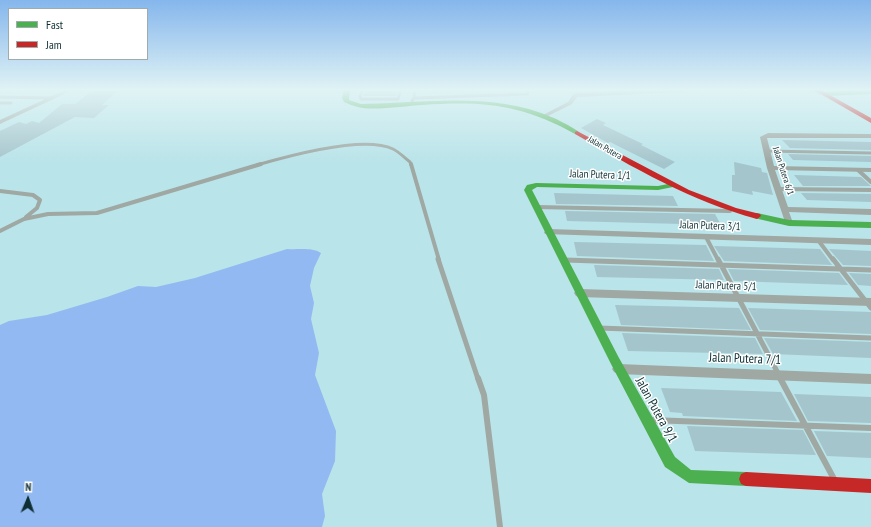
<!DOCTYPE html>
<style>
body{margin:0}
#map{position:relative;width:871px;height:527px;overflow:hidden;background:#b9e4e9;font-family:"PT Sans Narrow",sans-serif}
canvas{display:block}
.legend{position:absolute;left:8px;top:8px;width:140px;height:52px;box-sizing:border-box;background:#fff;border:1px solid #9eacad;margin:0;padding:5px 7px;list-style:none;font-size:12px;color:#0d2f33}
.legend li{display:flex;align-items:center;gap:8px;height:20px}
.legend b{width:20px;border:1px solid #9eacad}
.north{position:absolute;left:8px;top:479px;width:40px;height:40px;-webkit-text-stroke:3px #fff;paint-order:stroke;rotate:2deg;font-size:11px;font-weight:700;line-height:16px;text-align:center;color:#0d2f33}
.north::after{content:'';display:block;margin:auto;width:14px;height:18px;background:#0d2f33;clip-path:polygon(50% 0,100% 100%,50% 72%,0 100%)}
</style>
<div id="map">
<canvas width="871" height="527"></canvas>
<ul class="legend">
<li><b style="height:5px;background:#4caf50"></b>Fast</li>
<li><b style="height:5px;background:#c62828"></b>Jam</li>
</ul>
<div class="north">N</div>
</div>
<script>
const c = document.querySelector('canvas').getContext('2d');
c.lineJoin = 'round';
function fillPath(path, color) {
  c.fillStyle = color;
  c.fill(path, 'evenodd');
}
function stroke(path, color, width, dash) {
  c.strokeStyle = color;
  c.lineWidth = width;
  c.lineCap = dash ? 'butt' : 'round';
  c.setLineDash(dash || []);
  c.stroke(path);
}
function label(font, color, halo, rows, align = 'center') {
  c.font = font + ' "PT Sans Narrow",sans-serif';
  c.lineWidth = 3;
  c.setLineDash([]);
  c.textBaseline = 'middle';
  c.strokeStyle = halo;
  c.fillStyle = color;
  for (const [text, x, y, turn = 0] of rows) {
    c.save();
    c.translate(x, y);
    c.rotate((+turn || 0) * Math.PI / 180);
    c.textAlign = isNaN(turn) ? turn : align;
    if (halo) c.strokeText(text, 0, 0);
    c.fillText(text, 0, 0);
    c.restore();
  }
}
fillPath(new Path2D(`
 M287 249C299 250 311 247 321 253L314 268 310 286 314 303 311 319 319 353 315 375 336 431 335 461 322 494 325 516 322 527H0V325L9 321 47 315 107 297 138 286 156 287 195 278Z`), '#92b9f1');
fillPath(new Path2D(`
 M94 89H120L102 105H109L94 118 75 117 0 157V131L19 122 26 124 32 121 39 123 62 104H75Z
 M366 89H398L396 96H363Z
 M597 119 606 123 603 125 643 144 641 145 675 162 664 169 610 142 608 143 581 128Z
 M782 140 871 142V150L790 148Z
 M788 154 871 156V162L793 160Z
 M734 162 761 168 762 172 767 173 773 195 752 191 753 195 732 191V175H735Z
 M794 175 861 177 871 186H803Z
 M554 193 673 196 678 206 556 204Z
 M801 193 871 194V202L807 200Z
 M565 211 715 214 721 225 567 221Z
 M574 242 704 245H706L714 261 577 256Z
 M714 246 820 249 832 265 724 261Z
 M829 249 871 251V266L843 265Z
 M594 265 719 269 724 280 597 277Z
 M728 269 839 273 848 285 734 281Z
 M849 273 871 274V286L858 285Z
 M615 305 739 308 751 330 621 325Z
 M748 308 871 312V334L760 330Z
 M622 333 755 338 763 354 628 351Z
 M764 338 871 342V358L773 354Z
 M661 388 781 392 797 421 683 416 682 413 670 412Z
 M794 394 871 397V423L808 421Z
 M687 426 803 430 816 455 695 451Z
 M814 431 871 433V458L827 456Z`), '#a5c5cc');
stroke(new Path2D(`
 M363 89 360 96 361 99H398L401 89
 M737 89H744
 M805 89 820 93
 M0 97 52 98
 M414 98 528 94 527 89
 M412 101 414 98 415 89
 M0 103H11
 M766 151 871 153
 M257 165C288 156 364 135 393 149 399 152 405 158 410 162L411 165`), '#9fa8a3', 3);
stroke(new Path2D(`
 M411 164 439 260
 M858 170 871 182
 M778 189 871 190
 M0 191 33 195 40 200 37 208 26 217
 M536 207 730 211
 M0 231 24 219 48 214 97 213 261 164
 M706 237 718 260
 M818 240 833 260`), '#9fa8a3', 4);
stroke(new Path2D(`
 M438 259 478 379
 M718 259 781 379
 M833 259 871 308
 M565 260 871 270
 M599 328 871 338`), '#9fa8a3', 5);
stroke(new Path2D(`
 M478 378 484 395 500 527
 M780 378 834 479
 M650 420 871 428`), '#9fa8a3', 6);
fillPath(new Path2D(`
 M67 89H75L0 124V120Z
 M665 89H706L703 91 577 97 572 104 546 117 541 116 568 102 573 94 575 93Z
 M768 133 871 134V138H767L774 166 871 168V172L775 170 788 207 871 209V215L789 212 793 223 792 225H786L767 168 760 137Z
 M548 229 871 239V245L545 234 544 232Z
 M579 289 871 298V306L579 297 576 296 574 293 576 290Z
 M618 364 871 374V384L618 374 614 372 612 369 614 366Z`), '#9fa8a3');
fillPath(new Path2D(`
 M344 89H350L349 100 361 104C426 103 492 91 554 118 562 122 573 127 580 133L575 134C521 104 483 101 422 105 406 106 372 111 358 107 353 106 349 104 344 102L342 98Z
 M871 90V94L824 96 821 94 824 92Z
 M536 183 658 186 673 183V187L658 190 537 187 532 190 619 358 675 457 691 470 746 472 751 474 753 479 751 484 746 486 689 483 665 467 611 364 524 190 527 185Z
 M757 213 789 220 871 222V228L789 226 754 218 753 216 754 214Z`), '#4caf50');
fillPath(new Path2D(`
 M812 89H819L871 118V123Z
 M577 131 689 190 736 208 760 214 761 216 757 219C691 201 634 168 575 134V132Z
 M746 472 871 479V493L746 486 741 484 739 479 741 474Z`), '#c62828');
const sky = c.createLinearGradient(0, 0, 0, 163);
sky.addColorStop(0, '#85b6ec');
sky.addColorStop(0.55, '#e0f3f5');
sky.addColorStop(1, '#e0f3f500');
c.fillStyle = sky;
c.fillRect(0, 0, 871, 163);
label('9px', '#0d2f33', '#fff', [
 ["Jalan Putera",605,148,30],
 ["Jalan Putera 6/1",783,171,72]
]);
label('11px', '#0d2f33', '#fff', [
 ["Jalan Putera 1/1",600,175,2],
 ["Jalan Putera 3/1",710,226,2],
 ["Jalan Putera 5/1",726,286,2]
]);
label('13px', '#0d2f33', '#fff', [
 ["Jalan Putera 7/1",745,359,2],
 ["Jalan Putera 9/1",656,410,61]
]);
</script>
